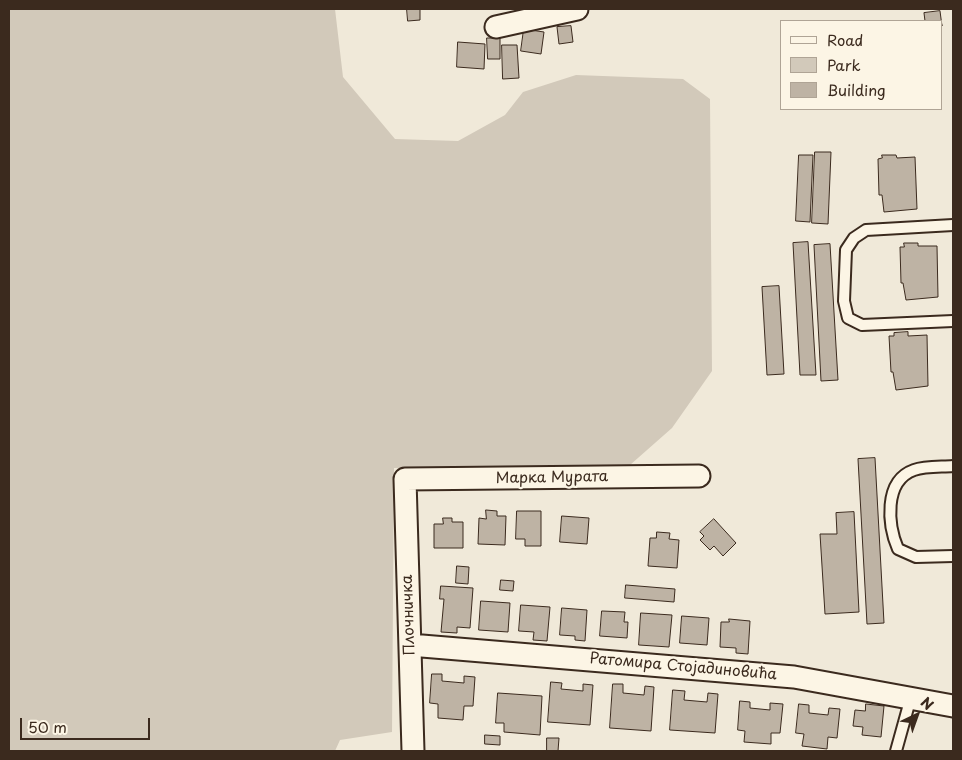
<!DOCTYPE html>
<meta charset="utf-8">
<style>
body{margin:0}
#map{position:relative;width:962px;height:760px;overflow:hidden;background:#f0e9d9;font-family:"Playpen Sans",sans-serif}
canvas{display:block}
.frame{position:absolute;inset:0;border:10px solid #3b2a1e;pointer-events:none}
.legend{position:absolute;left:780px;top:20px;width:162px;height:90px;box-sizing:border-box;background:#fcf5e5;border:1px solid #afa495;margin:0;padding:6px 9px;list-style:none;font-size:15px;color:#3b2a1e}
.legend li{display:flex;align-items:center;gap:10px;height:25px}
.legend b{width:25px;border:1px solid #afa495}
.north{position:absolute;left:892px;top:690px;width:50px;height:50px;-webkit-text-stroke:4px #fcf5e5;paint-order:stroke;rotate:42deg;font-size:14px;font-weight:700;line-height:20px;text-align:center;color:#3b2a1e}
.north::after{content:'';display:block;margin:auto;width:18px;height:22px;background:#3b2a1e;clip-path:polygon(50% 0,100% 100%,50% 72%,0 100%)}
.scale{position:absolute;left:20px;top:718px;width:130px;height:22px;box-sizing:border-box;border:2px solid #3b2a1e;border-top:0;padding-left:6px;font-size:15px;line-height:18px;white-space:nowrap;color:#3b2a1e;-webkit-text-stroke:4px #fcf5e5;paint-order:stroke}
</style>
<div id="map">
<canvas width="962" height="760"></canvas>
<div class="frame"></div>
<ul class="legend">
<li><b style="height:6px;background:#fcf5e5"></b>Road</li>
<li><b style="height:14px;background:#d2c9ba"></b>Park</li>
<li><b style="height:14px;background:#beb3a4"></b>Building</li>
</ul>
<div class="north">N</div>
<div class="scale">50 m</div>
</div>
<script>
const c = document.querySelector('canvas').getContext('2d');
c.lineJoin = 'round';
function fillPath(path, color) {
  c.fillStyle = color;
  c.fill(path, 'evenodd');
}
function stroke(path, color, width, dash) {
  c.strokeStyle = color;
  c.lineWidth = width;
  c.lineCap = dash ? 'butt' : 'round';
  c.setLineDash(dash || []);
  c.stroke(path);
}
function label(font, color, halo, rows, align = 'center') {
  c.font = font + ' "Playpen Sans",sans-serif';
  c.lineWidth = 4.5;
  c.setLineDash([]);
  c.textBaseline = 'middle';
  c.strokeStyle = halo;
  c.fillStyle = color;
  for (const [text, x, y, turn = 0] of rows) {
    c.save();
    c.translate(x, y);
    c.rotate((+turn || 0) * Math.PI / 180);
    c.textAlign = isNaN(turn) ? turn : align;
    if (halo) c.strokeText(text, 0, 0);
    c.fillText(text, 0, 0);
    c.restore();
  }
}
fillPath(new Path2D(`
 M9 9H335L343 77 395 139 458 141 505 115 523 92 576 75 683 79 710 99 712 371 672 428 630 465 394 468 392 732 340 740 335 751H9Z`), '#d2c9ba');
const building = new Path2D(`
 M407 9H420V20L408 21Z
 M940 11 942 26 941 21H925L924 13Z
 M571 26 573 42 559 44 557 27Z
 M524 29 544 32 541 54 521 51Z
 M487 38H500V59H488Z
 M458 42 485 44 484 69 457 67Z
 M502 45H517L519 78 503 79Z
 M815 152H831L828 224 812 223Z
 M799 155H813L810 222 796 221Z
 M882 155H896L897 158 915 157 917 209 884 212 882 195H879L878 159 882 158Z
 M808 242 816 375H800L793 243Z
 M904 243H918V246H937L938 297 906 300 903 283H901L900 247H904Z
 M830 244 838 380 821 381 814 245Z
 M779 286 784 374 767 375 762 287Z
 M908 332V336L927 335 928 386 896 390 893 372H891L889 336H894V333Z
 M875 458 884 623 867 624 858 459Z
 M486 510 497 511V516H506L505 545 478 544 479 518 486 519Z
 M517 511H541V546H525V539H516Z
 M854 512 859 612 825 614 820 534H837L836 513Z
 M562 516 589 518 587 544 560 542Z
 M443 518H452V522H463V548H434V524H443Z
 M714 519 736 543 723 556 714 546 710 550 700 540 704 536 700 532Z
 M657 532 670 533 669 539 679 540 677 568 648 566 650 538H656Z
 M457 566 469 567 468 584 456 583Z
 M501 580 514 581 513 591 500 590Z
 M626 585 675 589 674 602 625 598Z
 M441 586 473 588 470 628 457 627V633L441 632 444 599H440Z
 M481 601 510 603 508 632 479 630Z
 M521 605 550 607 547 641 533 640 534 632 519 631Z
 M562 608 587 610 585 641 575 640V636L560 635Z
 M602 611 625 612 624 622H628L627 638 600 636Z
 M641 613 672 615 669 647 639 645Z
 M682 616 709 618 707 645 680 643Z
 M729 619 750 621 748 654 736 653V648L720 647 721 622H729Z
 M432 674H442V681L464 683V676L475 677 473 706H464L463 720 438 718V704L430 703Z
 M551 682 562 683 561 689 583 691V684L593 685 590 725 548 722Z
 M613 684H623V693L644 695 645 686 654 687 651 731 610 728Z
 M673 690 685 691 684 700 707 702 708 693 718 694 715 733 670 730Z
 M498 693 542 696 540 735 504 732V723H496Z
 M740 701 750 702V708L770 710V703L783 704 780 733H771V744L744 742 745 731 738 730Z
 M799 704 809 705V713L828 715 829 708 840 709 837 738 828 737 827 749 802 746 804 734 796 733Z
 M866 704 884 706 881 737 862 735 863 727 853 726 855 710 865 711Z
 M485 735 500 736V745L485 744Z
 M547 738H559L558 751H547Z`);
fillPath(building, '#beb3a4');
stroke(building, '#3b2a1e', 1);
const lane = new Path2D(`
 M953 225 866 230 854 238 846 250 844 301 848 318 862 325 953 321
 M953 466C941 467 925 466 914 470 883 481 888 526 898 549L916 557 953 556
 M896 751 911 697`);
const street = new Path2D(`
 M496 27 577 9
 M410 645 794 677 953 706
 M413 751 405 479 699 476`);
stroke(lane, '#3b2a1e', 14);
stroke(street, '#3b2a1e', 25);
stroke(lane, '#fcf5e5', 10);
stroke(street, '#fcf5e5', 21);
label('15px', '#3b2a1e', '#fcf5e5', [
 ["Марка Мурата",552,478,-1],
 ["Плочничка",409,615,-92],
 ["Ратомира Стојадиновића",683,667,5]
]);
</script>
